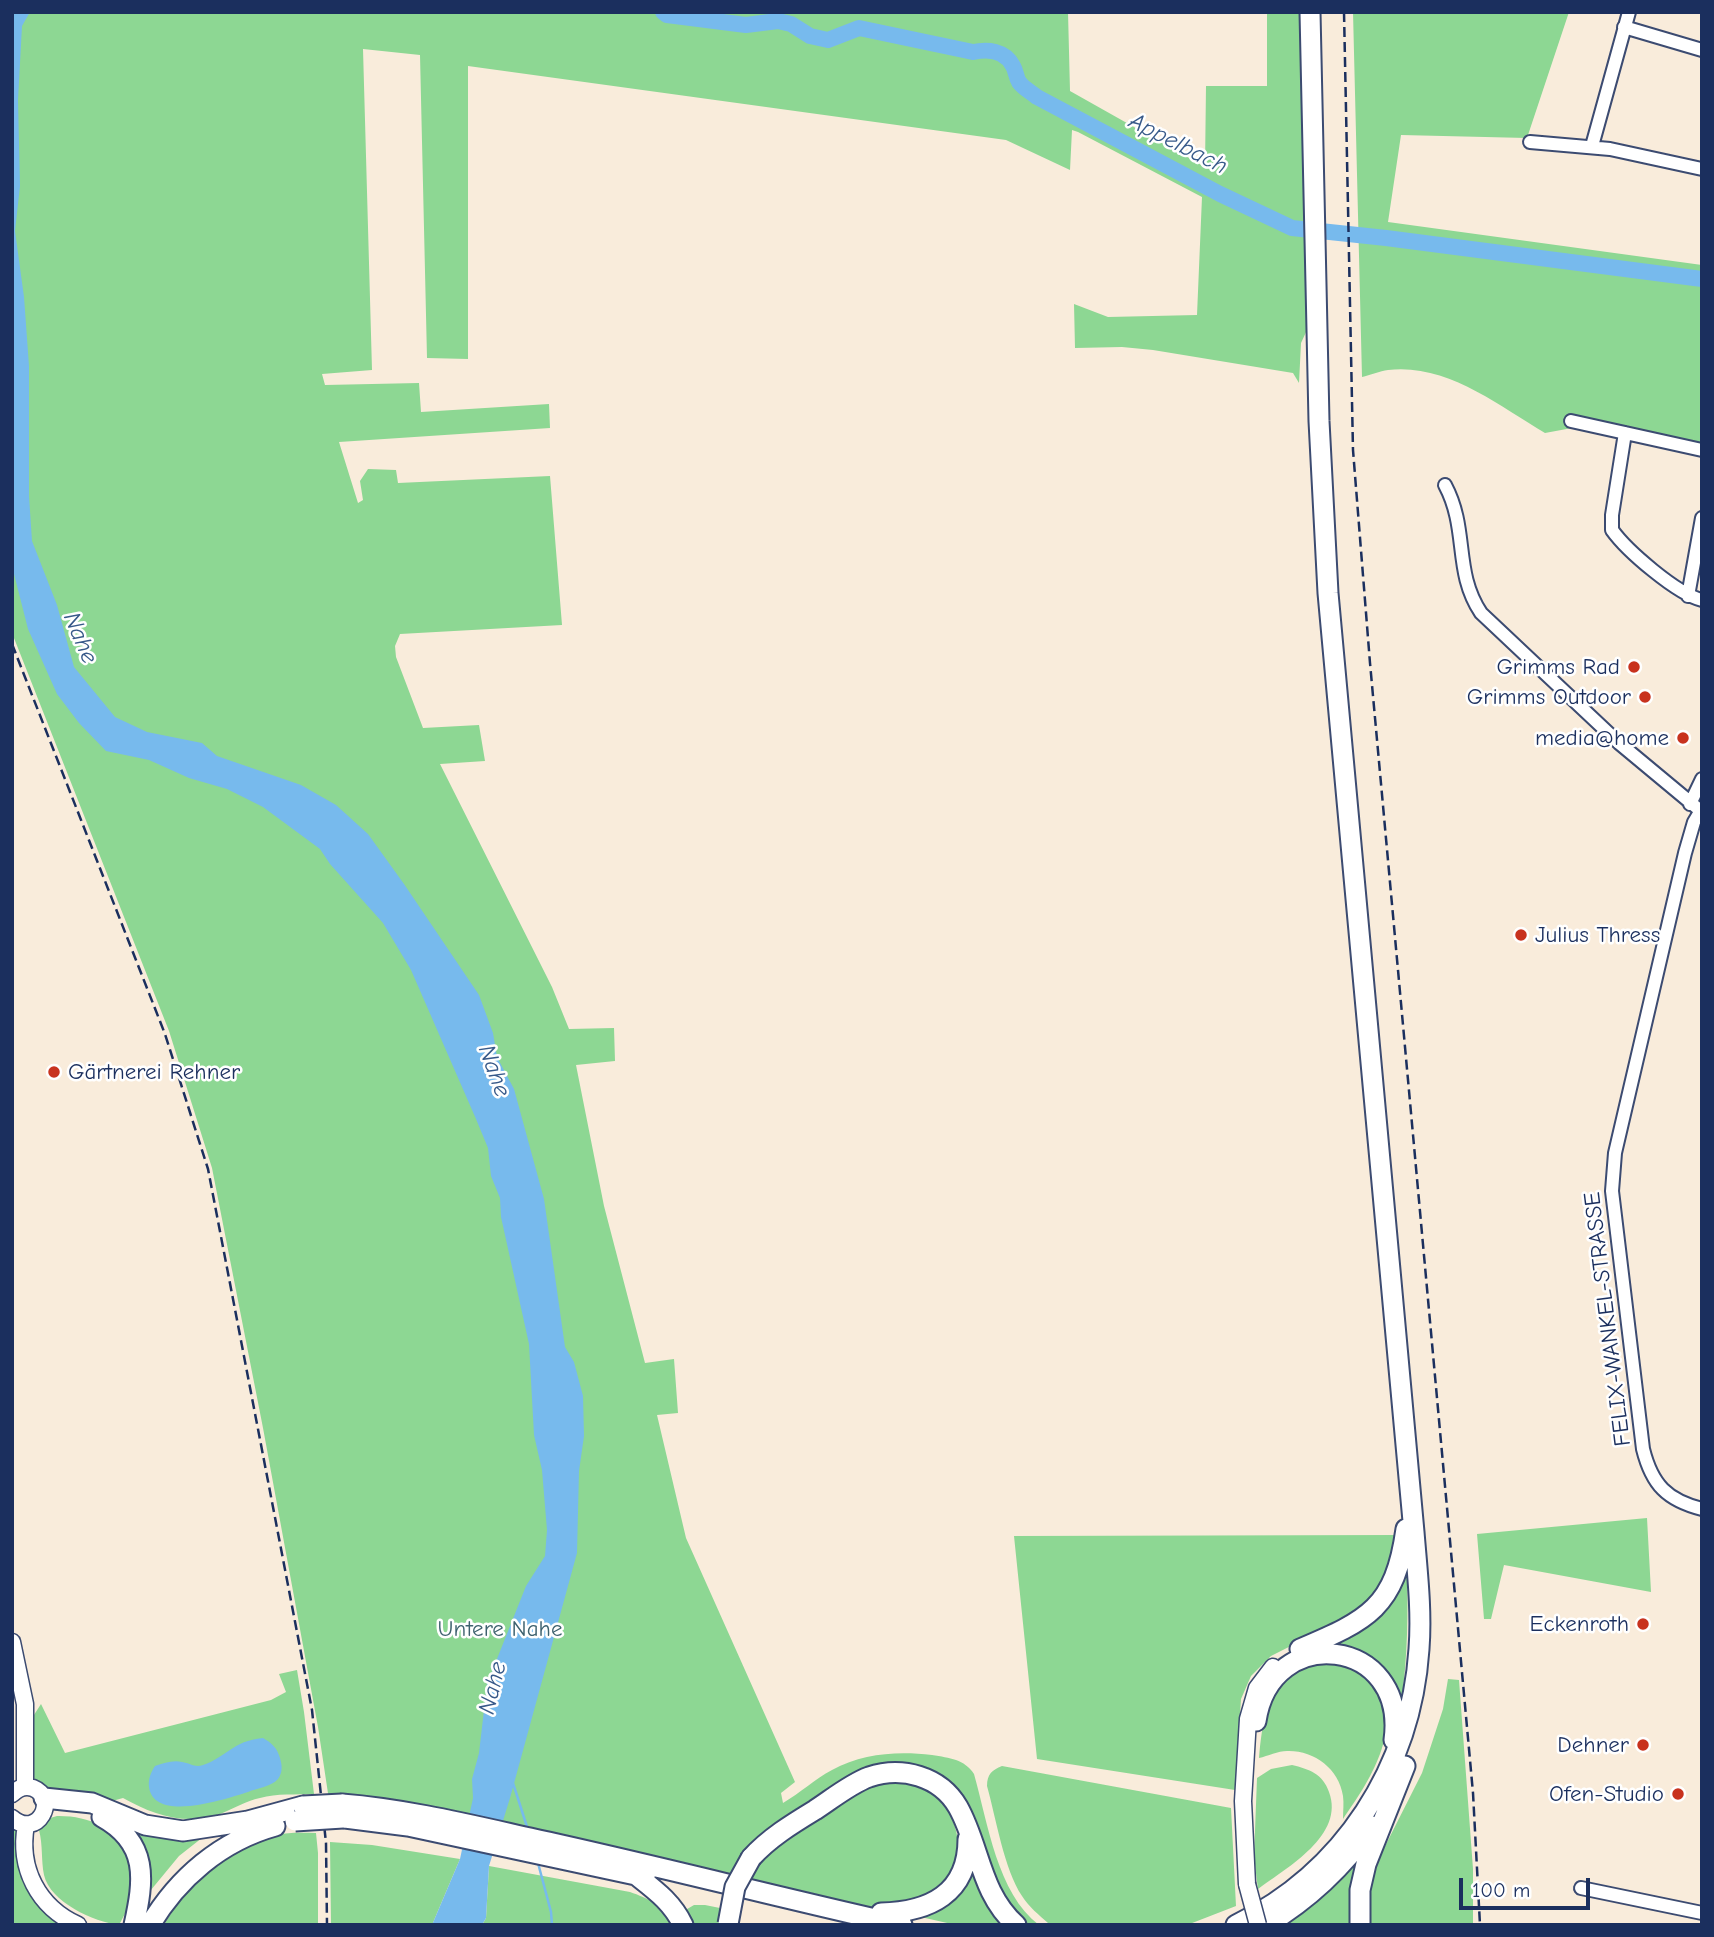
<!DOCTYPE html>
<meta charset="utf-8">
<style>
body{margin:0}
#map{position:relative;width:1714px;height:1937px;overflow:hidden;background:#f9ecdb;font-family:"Comic Neue",sans-serif}
canvas{display:block}
.frame{position:absolute;inset:0;border:14px solid #1b2f5e;pointer-events:none}
.scale{position:absolute;left:1459px;top:1878px;width:131px;height:32px;box-sizing:border-box;border:4px solid #1b2f5e;border-top:0;padding-left:9px;font-size:21px;line-height:24px;white-space:nowrap;color:#1b2f5e;-webkit-text-stroke:5px #fff;paint-order:stroke}
</style>
<div id="map">
<canvas width="1714" height="1937"></canvas>
<div class="frame"></div>
<div class="scale">100 m</div>
</div>
<script>
const c = document.querySelector('canvas').getContext('2d');
c.lineJoin = 'round';
function fillPath(path, color) {
  c.fillStyle = color;
  c.fill(path, 'evenodd');
}
function stroke(path, color, width, dash) {
  c.strokeStyle = color;
  c.lineWidth = width;
  c.lineCap = dash ? 'butt' : 'round';
  c.setLineDash(dash || []);
  c.stroke(path);
}
function label(font, color, halo, rows, align = 'center') {
  c.font = font + ' "Comic Neue",sans-serif';
  c.lineWidth = 5;
  c.setLineDash([]);
  c.textBaseline = 'middle';
  c.strokeStyle = halo;
  c.fillStyle = color;
  for (const [text, x, y, turn = 0] of rows) {
    c.save();
    c.translate(x, y);
    c.rotate((+turn || 0) * Math.PI / 180);
    c.textAlign = isNaN(turn) ? turn : align;
    if (halo) c.strokeText(text, 0, 0);
    c.fillText(text, 0, 0);
    c.restore();
  }
}
fillPath(new Path2D(`
 M12 12H1068L1070 91 1205 167 1206 86H1267V12H1301L1304 85 1307 330 1301 343 1299 383 1293 373 1153 350 1122 347 1075 348 1074 304 1108 317 1197 315 1202 197 1078 132 1072 130 1070 170 1006 140 468 66V359L427 358 420 55 363 49 372 370 322 374 325 385 419 383 421 412 549 404 550 428 339 442 358 503 363 500 360 481 368 469 396 470 398 483 550 476 562 625 400 634 395 646 396 657 423 728 479 725 485 761 440 764 552 987 569 1029 614 1028 615 1061 576 1065 604 1206 645 1363 674 1359 678 1413 657 1415 686 1538 795 1782 781 1793 783 1803C800 1793 815 1779 832 1770 863 1753 898 1751 932 1755 950 1758 964 1759 974 1774 988 1823 997 1893 1039 1925H1022L1003 1905 964 1803 883 1767 823 1814C844 1801 870 1782 896 1782 951 1780 980 1855 939 1891 934 1894 931 1898 926 1900 913 1903 885 1908 873 1907 848 1904 823 1895 799 1890L800 1896 329 1800 318 1727 263 1428 212 1168 169 1031 12 633Z
 M1353 12H1569L1527 138 1401 135 1388 222 1702 265V444L1575 418 1572 428 1545 433C1498 405 1446 363 1388 370 1380 371 1370 375 1362 377Z
 M1647 1518 1651 1592 1504 1565 1491 1619H1484L1477 1534Z
 M1395 1535 1387 1569 1375 1592 1356 1613 1271 1656 1251 1676 1241 1699 1235 1790 1037 1759 1014 1536Z
 M1407 1566C1408 1613 1408 1657 1401 1704 1387 1665 1371 1654 1333 1644 1371 1619 1391 1611 1407 1566Z
 M1317 1661C1345 1662 1355 1663 1373 1685 1407 1726 1368 1783 1343 1819 1343 1811 1344 1803 1343 1796 1339 1768 1313 1750 1287 1751 1278 1751 1268 1756 1259 1758 1262 1725 1266 1689 1296 1669 1302 1665 1310 1663 1317 1661Z
 M297 1670 304 1712 314 1794C296 1795 277 1793 260 1798 246 1801 233 1809 220 1814 186 1826 153 1815 123 1798L105 1803 57 1797 38 1784 32 1776V1718L41 1704 65 1753 271 1700 286 1692 279 1674Z
 M1448 1679 1459 1680 1473 1869V1925H1367V1902L1375 1866 1422 1773 1443 1709Z
 M1292 1765C1309 1769 1323 1774 1329 1792 1345 1835 1288 1867 1258 1889L1254 1857 1257 1778 1271 1769Z
 M1002 1766 1231 1808 1236 1906 1187 1925 1048 1923C1039 1915 1029 1907 1022 1896 1004 1869 996 1818 987 1786 987 1774 992 1770 1002 1766Z
 M57 1816C122 1815 154 1869 119 1925 94 1922 50 1902 44 1875 41 1860 43 1845 39 1830L47 1819Z
 M122 1822 207 1834 179 1856 146 1896Z
 M12 1825C20 1834 19 1845 21 1856 25 1888 34 1906 62 1925H12Z
 M316 1833 318 1853V1925H164C189 1881 227 1847 277 1835 289 1832 304 1833 316 1833Z
 M330 1842 372 1845 460 1859 432 1925H331Z
 M1367 1845 1351 1925H1282Z
 M969 1863 1008 1925H956L912 1915Z
 M489 1866 630 1892C647 1898 666 1906 674 1925H482L486 1918Z
 M694 1905H705L720 1908V1925H688L682 1912Z`), '#8dd793');
fillPath(new Path2D(`
 M20 12H30L22 26 18 100 20 186 15 231 24 297 29 366V496L32 541 57 605 74 667 115 717 147 732 202 743 217 756 301 785 336 805 368 834 404 884 479 995 493 1033 497 1057 514 1089 544 1199 565 1347 574 1362 583 1396 584 1436 579 1471 577 1553 510 1798 489 1866 486 1918 482 1925H432L460 1859 473 1798 472 1779 479 1753 487 1684 526 1586 545 1556 547 1530 542 1470 534 1435 529 1344 501 1217 500 1198 491 1176 488 1148 476 1119 411 970 383 923 330 864 320 849 263 807 227 789 189 778 149 760 106 751 79 723 57 694 28 629 12 566V15Z
 M263 1738C272 1743 277 1748 280 1758 282 1765 283 1772 278 1779 271 1787 257 1788 248 1792 228 1798 154 1824 149 1787 148 1779 151 1772 155 1766 164 1763 173 1760 182 1762 190 1763 195 1768 203 1765 227 1757 232 1741 263 1738Z`), '#77baed');
stroke(new Path2D(`
 M513 1783 528 1830
 M538 1863 551 1912 552 1925`), '#77baed', 2.5);
stroke(new Path2D(`
 M663 12 667 15 746 25 778 21 791 24 810 36 828 40 859 28 973 52C987 49 1005 50 1013 66 1016 71 1016 77 1019 82 1023 88 1031 92 1037 97L1220 194 1292 228 1386 238 1702 279`), '#77baed', 16);
const minor = new Path2D(`
 M1624 27 1702 50
 M1530 142 1610 149 1702 169
 M1592 146 1629 12
 M1571 421 1702 450
 M1625 433 1612 515V530C1627 551 1677 594 1702 600
 M1445 485C1469 530 1453 571 1481 613L1619 743 1702 812
 M1688 596 1702 518
 M1690 804 1702 779
 M1700 812 1694 822 1685 853 1615 1153 1612 1191 1643 1449C1652 1485 1667 1500 1702 1509
 M1581 1888 1702 1913`);
const major = new Path2D(`
 M12 1642 25 1704V1787
 M12 1794C18 1788 25 1785 33 1788 59 1798 38 1840 12 1818
 M26 1825C18 1868 38 1907 78 1925
 M1247 1884 1243 1801 1248 1719 1257 1688 1273 1667`);
const highway = new Path2D(`
 M1300 1649C1368 1620 1395 1608 1406 1529
 M1256 1721C1271 1621 1408 1637 1394 1740
 M44 1798 92 1803 145 1825 183 1831 248 1821 303 1806
 M342 1804C405 1809 467 1824 530 1838 654 1865 777 1897 902 1925
 M102 1817C149 1843 144 1880 134 1925
 M345 1818 408 1826 645 1877
 M751 1858C769 1838 792 1824 815 1810 832 1799 850 1784 869 1777 902 1766 940 1776 958 1807 980 1846 980 1893 1016 1925
 M636 1875C655 1890 672 1902 683 1925
 M881 1913C929 1912 968 1894 968 1839
 M150 1925C178 1878 221 1841 275 1826
 M1236 1925C1344 1872 1411 1768 1419 1649 1422 1610 1417 1570 1414 1532L1328 593 1319 421 1310 12
 M1266 1925C1308 1900 1344 1866 1372 1826
 M1360 1925V1890L1366 1864 1405 1766`);
stroke(minor, '#3c4b71', 16);
stroke(major, '#3c4b71', 19);
stroke(highway, '#3c4b71', 23);
stroke(minor, '#fff', 12);
stroke(major, '#fff', 16);
stroke(highway, '#fff', 19);
stroke(new Path2D(`
 M1344 12 1353 450 1370 663 1473 1793 1480 1925
 M12 644 165 1034 208 1169 312 1710 326 1843 327 1925`), '#1b2f5e', 2.5, [10, 5]);
const majorBridge = new Path2D(`
 M1247 1884 1258 1925`);
const highwayBridge = new Path2D(`
 M303 1806 342 1804
 M295 1821 343 1818
 M728 1924 735 1887 751 1858`);
stroke(majorBridge, '#3c4b71', 19, []);
stroke(highwayBridge, '#3c4b71', 23, []);
stroke(majorBridge, '#fff', 16);
stroke(highwayBridge, '#fff', 19);
for (const [x, y, r, color] of [
 [1634,667,7,"#c8321e"],
 [1645,697,7,"#c8321e"],
 [1683,738,7,"#c8321e"],
 [1521,935,7,"#c8321e"],
 [54,1072,7,"#c8321e"],
 [1643,1624,7,"#c8321e"],
 [1643,1745,7,"#c8321e"],
 [1678,1794,7,"#c8321e"]
]) {
  const dot = new Path2D();
  dot.arc(x, y, r, 0, 2 * Math.PI);
  c.fillStyle = color;
  c.fill(dot);
  stroke(dot, '#fff', 2.5);
}
label('23px', '#1b2f5e', '#fff', [
 ["Grimms Rad",1620,667],
 ["Grimms Outdoor",1631,697],
 ["media@home",1669,738],
 ["Julius Thress",1535,935,"left"],
 ["Gärtnerei Rehner",68,1072,"left"],
 ["Eckenroth",1629,1624],
 ["Dehner",1629,1745],
 ["Ofen-Studio",1664,1794]
], 'right');
label('23px', '#1b2f5e', '#fff', [
 ["FELIX-WANKEL-STRASSE",1608,1319,-97]
]);
label('23px', '#3d616e', '#fff', [
 ["Untere Nahe",500,1629]
]);
label('italic 24px', '#375989', '#fff', [
 ["Appelbach",1178,144,27],
 ["Nahe",80,638,67],
 ["Nahe",494,1071,70],
 ["Nahe",493,1688,-76]
]);
</script>
